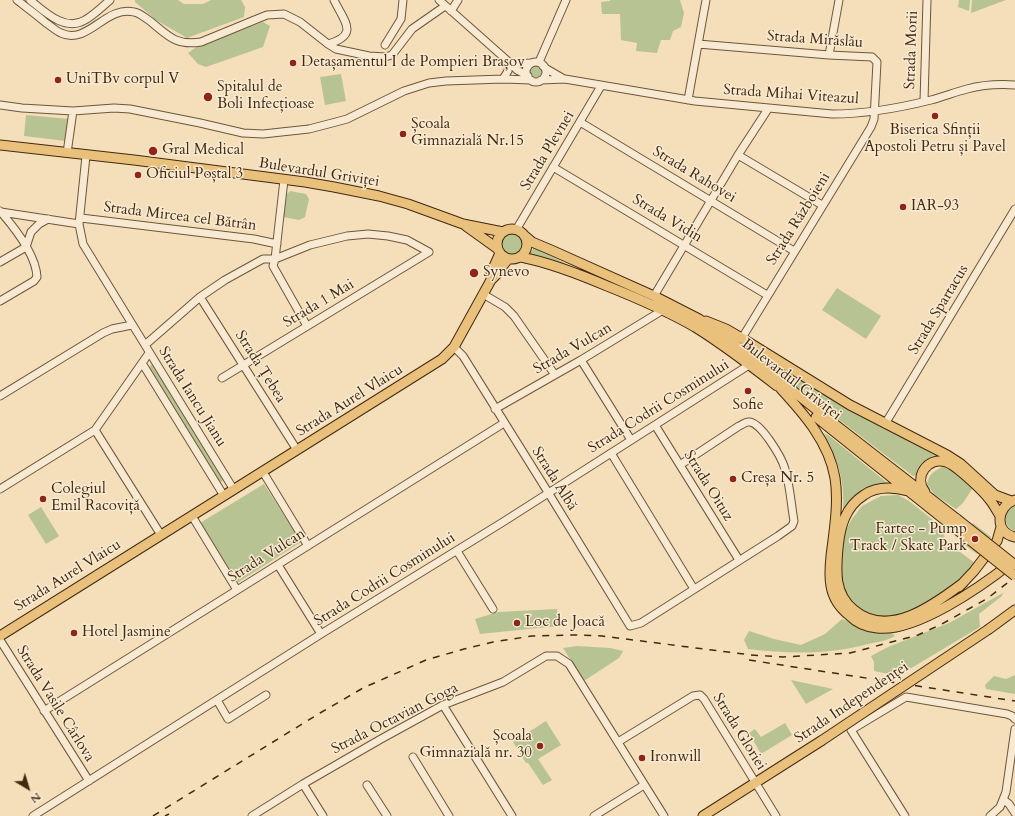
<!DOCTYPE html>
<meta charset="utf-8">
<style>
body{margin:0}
#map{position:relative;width:1015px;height:816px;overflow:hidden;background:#f5dfba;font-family:Cardo,serif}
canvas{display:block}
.north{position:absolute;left:8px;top:768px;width:40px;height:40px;-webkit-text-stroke:3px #f8ead2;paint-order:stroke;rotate:142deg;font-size:11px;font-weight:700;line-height:16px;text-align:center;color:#41290f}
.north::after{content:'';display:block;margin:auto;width:14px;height:18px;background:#41290f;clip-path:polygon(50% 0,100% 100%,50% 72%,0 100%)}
</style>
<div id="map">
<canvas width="1015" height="816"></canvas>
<div class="north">N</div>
</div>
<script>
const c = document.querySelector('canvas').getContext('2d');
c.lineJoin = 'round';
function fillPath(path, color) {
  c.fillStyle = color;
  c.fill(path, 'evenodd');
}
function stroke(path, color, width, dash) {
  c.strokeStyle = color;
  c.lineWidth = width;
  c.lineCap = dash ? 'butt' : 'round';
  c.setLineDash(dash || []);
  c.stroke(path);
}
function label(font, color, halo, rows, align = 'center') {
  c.font = font + ' Cardo,serif';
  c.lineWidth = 3;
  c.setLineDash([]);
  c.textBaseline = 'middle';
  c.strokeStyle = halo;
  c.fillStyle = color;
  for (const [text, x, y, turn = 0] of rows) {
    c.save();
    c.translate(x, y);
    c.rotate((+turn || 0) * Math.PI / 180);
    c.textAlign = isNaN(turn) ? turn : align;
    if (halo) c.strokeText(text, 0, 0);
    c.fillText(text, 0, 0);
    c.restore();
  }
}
fillPath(new Path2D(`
 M135 0H178L184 4H203L211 0H241L245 7 244 17 187 38 156 20 135 2Z
 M610 0H680L684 13 681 27 673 31 670 40H661L657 53 636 51 637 43 621 40 620 14H602L601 2 610 1Z
 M959 0H970L969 11 958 7Z
 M972 0H1006L971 13Z
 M263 22 270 26 263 47 206 67 198 64 188 53 198 46Z
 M528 71a7 7 0 1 1 14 0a7 7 0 1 1-14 0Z
 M341 74 346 101 325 105 320 77Z
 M26 115 69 119 66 141 24 136Z
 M290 191 306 194 309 199 305 217 299 220 283 217 287 194Z
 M500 244a12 12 0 1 1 24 0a12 12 0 1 1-24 0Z
 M534 247 568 265 567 267 530 254Z
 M837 288 881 316 866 339 822 310Z
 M739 342 941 459 918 475 913 476 738 343Z
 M152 364 154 365 224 479 220 483 148 368Z
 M824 433 828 435 891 486 877 487 845 512 843 511C845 479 838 462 824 433Z
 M942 467 948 468 976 483 963 503 956 509 934 494 927 484C929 474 933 472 942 467Z
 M264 484 301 542 237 583 200 523Z
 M898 495 909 501 943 528 945 541 975 563 971 570 939 597 900 616 865 615 843 592 840 564 845 532 852 519 862 506 881 496Z
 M1015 505V531C1002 526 1003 511 1015 505Z
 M41 507 59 536 46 544 28 515Z
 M973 523 991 537 977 554 959 541Z
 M1003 593 1002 596 979 614 980 627 898 676 874 671V662L871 656 888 647 949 623Z
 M557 609 558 626 480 634 475 619 498 612Z
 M842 619 873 633 891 632 895 636C887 641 877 642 868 644 827 655 790 654 748 649L744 640 749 631 774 639 801 645 825 634Z
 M577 646 610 648 623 651 619 658 584 681 563 648Z
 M1015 675V694L986 689 985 685 994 676 1006 679Z
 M791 680 833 689 806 704Z
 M546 721 561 745 538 759 552 780 543 785 528 763H526L513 742Z
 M785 723 792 735 761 754 749 733 755 729 761 737Z`), '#b7c393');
const minor = new Path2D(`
 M17 0C27 8 37 15 46 23 51 26 56 31 61 33 87 46 106 5 134 12 140 13 145 18 150 21 168 36 176 46 201 42L257 19 267 15 284 14 300 22 328 44 336 49 369 56 385 57 392 55 412 29 445 6
 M30 0C45 12 65 32 85 20 94 15 102 7 110 0
 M439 0 509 62 517 70 528 76
 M451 11 458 0
 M328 44C360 35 344 21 334 0
 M698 44 829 55 872 57 877 62 874 119 871 127 742 338
 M385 45 401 19 403 0
 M829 55 839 0
 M509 62 515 64 531 63
 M539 62 566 0
 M526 72a10 10 0 1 1 20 0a10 10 0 1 1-20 0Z
 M543 66 545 68 564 79
 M503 79 508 71 509 62
 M541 80 565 79 695 101 832 114C866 114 899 108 931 100 943 97 955 92 967 89 982 85 999 84 1015 85
 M688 100 706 0
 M924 101 927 0
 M0 105 22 108 73 111 114 108 130 109 200 123 243 133 263 134 309 129 336 122 347 119 404 91 429 83 446 81 503 79 531 80
 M580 122 794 251
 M67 153 73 111
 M738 155 822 205
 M86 156 79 224 83 244 234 490
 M553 167 767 295
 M284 180 275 259 273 266 307 326
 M0 211C14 227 36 255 37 277L34 281 0 301
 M1 212 79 224
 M81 218 254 239 277 244
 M516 230 601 86
 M0 262 26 247 31 232 39 224 48 219
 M483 294 505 307 514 316 555 375
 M654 296 738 155 768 109
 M200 297 297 450
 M145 345 200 297 225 280 263 259H275L310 245 347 236 368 234 388 236 407 240 429 252 222 378
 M454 347 463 356 546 489 630 626 641 623 778 536 792 526 794 521C791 504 790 485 785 469 782 458 760 420 748 422 745 422 742 425 739 426L680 465
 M581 360 631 440
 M142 363 224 496
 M0 396 103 333 112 329 132 325
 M495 409 581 360 663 310
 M885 424 1015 209
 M655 425 739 560
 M95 430 161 535
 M611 453 694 589
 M263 472 308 546
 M0 489 95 430 149 353
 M192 516 237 590
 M457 551 493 609
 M278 565 321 634
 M0 640 89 781
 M217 700 228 719 266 695
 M443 705 512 816
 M44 711 504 423
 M618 742 693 696 700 695 704 699 776 816
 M413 757 449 816
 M303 784 323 816
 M367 785 387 816
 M1004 800 1009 804 1015 813
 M33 816 321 634 503 522 749 365
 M252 816 303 784 381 739 443 705 503 682 546 656H557L569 664 664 816
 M594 816 644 785
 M905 816 851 730 906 697 1007 714 1012 716 1015 719
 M990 816 1000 807 1006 792 1015 729`);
const major = new Path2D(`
 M0 145 134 160 305 182 334 187 379 196 408 204 463 224 503 232
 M466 226 498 249
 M497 244a15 15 0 1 1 30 0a15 15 0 1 1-30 0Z
 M525 236 532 242 551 250 654 296 699 319 741 349 828 419 957 519
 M521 257C551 263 579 274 607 286 637 298 667 311 695 327 724 345 750 365 777 386
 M491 280V273L500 253
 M706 321 726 329 745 340 850 405 947 455 961 464 995 495 1011 501
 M781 389C804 414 829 442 835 478 839 503 834 531 831 556 830 566 829 577 831 586 833 598 841 609 850 616 857 623 867 627 877 628 915 633 982 586 1011 563
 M816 417 951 525
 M908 491C893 487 877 486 864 495 845 507 840 527 838 548 836 571 834 594 854 610 888 639 934 605 963 583
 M925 492C913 477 928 456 946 462 956 465 983 491 990 500 994 505 997 511 1000 516
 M1015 500C996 506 994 533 1015 537
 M959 587 974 571 997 541 1001 527
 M989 629 1015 610
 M0 636 442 359 454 347 491 280 496 275 508 259
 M703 816 821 741`);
stroke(minor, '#6e563a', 9);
stroke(major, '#41290f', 11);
stroke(minor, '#f8ead2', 7);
stroke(major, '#eac07d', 9);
stroke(new Path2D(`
 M749 660 1015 701
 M153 816 320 713 363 688 426 660 464 649 493 642 532 636 575 635 602 636 751 655 783 657 850 653 918 635 942 624 988 598 1015 577
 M165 816 169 814`), '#41290f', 1.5, [7, 7]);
const majorBridge = new Path2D(`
 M957 519 1015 565
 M951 525 1015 576
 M821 741 989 629`);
stroke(majorBridge, '#41290f', 11, []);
stroke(majorBridge, '#eac07d', 9);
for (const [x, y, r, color] of [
 [293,63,4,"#8f2418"],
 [58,80,4,"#8f2418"],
 [208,97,5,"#8f2418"],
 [935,116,4,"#8f2418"],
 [403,134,4,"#8f2418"],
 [153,151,5,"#8f2418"],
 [138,175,4,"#8f2418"],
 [903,207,4,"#8f2418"],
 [474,273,5,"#8f2418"],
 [748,391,4,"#8f2418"],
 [733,479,4,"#8f2418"],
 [43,499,4,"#8f2418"],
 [975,539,4,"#8f2418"],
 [517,623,4,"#8f2418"],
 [74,633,4,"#8f2418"],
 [540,746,4,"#8f2418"],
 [642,758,4,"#8f2418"]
]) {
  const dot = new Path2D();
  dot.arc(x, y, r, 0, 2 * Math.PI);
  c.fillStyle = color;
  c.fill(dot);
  stroke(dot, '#f8ead2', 1.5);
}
label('15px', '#41290f', '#f8ead2', [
 ["Strada Mirăslău",815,40,4],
 ["Strada Morii",912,50,-88],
 ["Strada Mihai Viteazul",791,95,4],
 ["Strada Plevnei",548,151,-59],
 ["Bulevardul Griviței",319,173,9],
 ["Strada Rahovei",694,175,31],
 ["Strada Mircea cel Bătrân",180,217,7],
 ["Strada Vidin",667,219,31],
 ["Strada Războieni",799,219,-58],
 ["Strada 1 Mai",319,304,-31],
 ["Strada Spartacus",939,310,-59],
 ["Strada Vulcan",573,349,-30],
 ["Strada Țebea",260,367,58],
 ["Bulevardul Griviței",791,380,38],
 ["Strada Iancu Jianu",192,397,58],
 ["Strada Aurel Vlaicu",350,401,-32],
 ["Strada Codrii Cosminului",659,407,-32],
 ["Strada Albă",554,479,58],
 ["Strada Oituz",708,486,58],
 ["Strada Vulcan",267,556,-32],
 ["Strada Aurel Vlaicu",68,576,-32],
 ["Strada Codrii Cosminului",385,580,-32],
 ["Strada Independenței",852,703,-34],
 ["Strada Vasile Cârlova",55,704,58],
 ["Strada Octavian Goga",395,719,-27],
 ["Strada Gloriei",739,732,58]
]);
label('15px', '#41290f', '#f8ead2', [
 ["Detașamentul I de Pompieri Brașov",301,63],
 ["UniTBv corpul V",66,80],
 ["Spitalul de",217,88],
 ["Boli Infecțioase",217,105],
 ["Școala",411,125],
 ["Gimnazială Nr.15",411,142],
 ["Biserica Sfinții",935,131,"center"],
 ["Apostoli Petru și Pavel",935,148,"center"],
 ["Gral Medical",162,151],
 ["Oficiul Poștal 3",146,175],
 ["IAR-93",911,207],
 ["Synevo",483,273],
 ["Sofie",748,406,"center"],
 ["Creșa Nr. 5",741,479],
 ["Colegiul",51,490],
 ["Emil Racoviță",51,507],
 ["Fartec - Pump",967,530,"right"],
 ["Track / Skate Park",967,547,"right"],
 ["Loc de Joacă",525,623],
 ["Hotel Jasmine",82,633],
 ["Școala",532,737,"right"],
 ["Gimnazială nr. 30",532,754,"right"],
 ["Ironwill",650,758]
], 'left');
</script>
